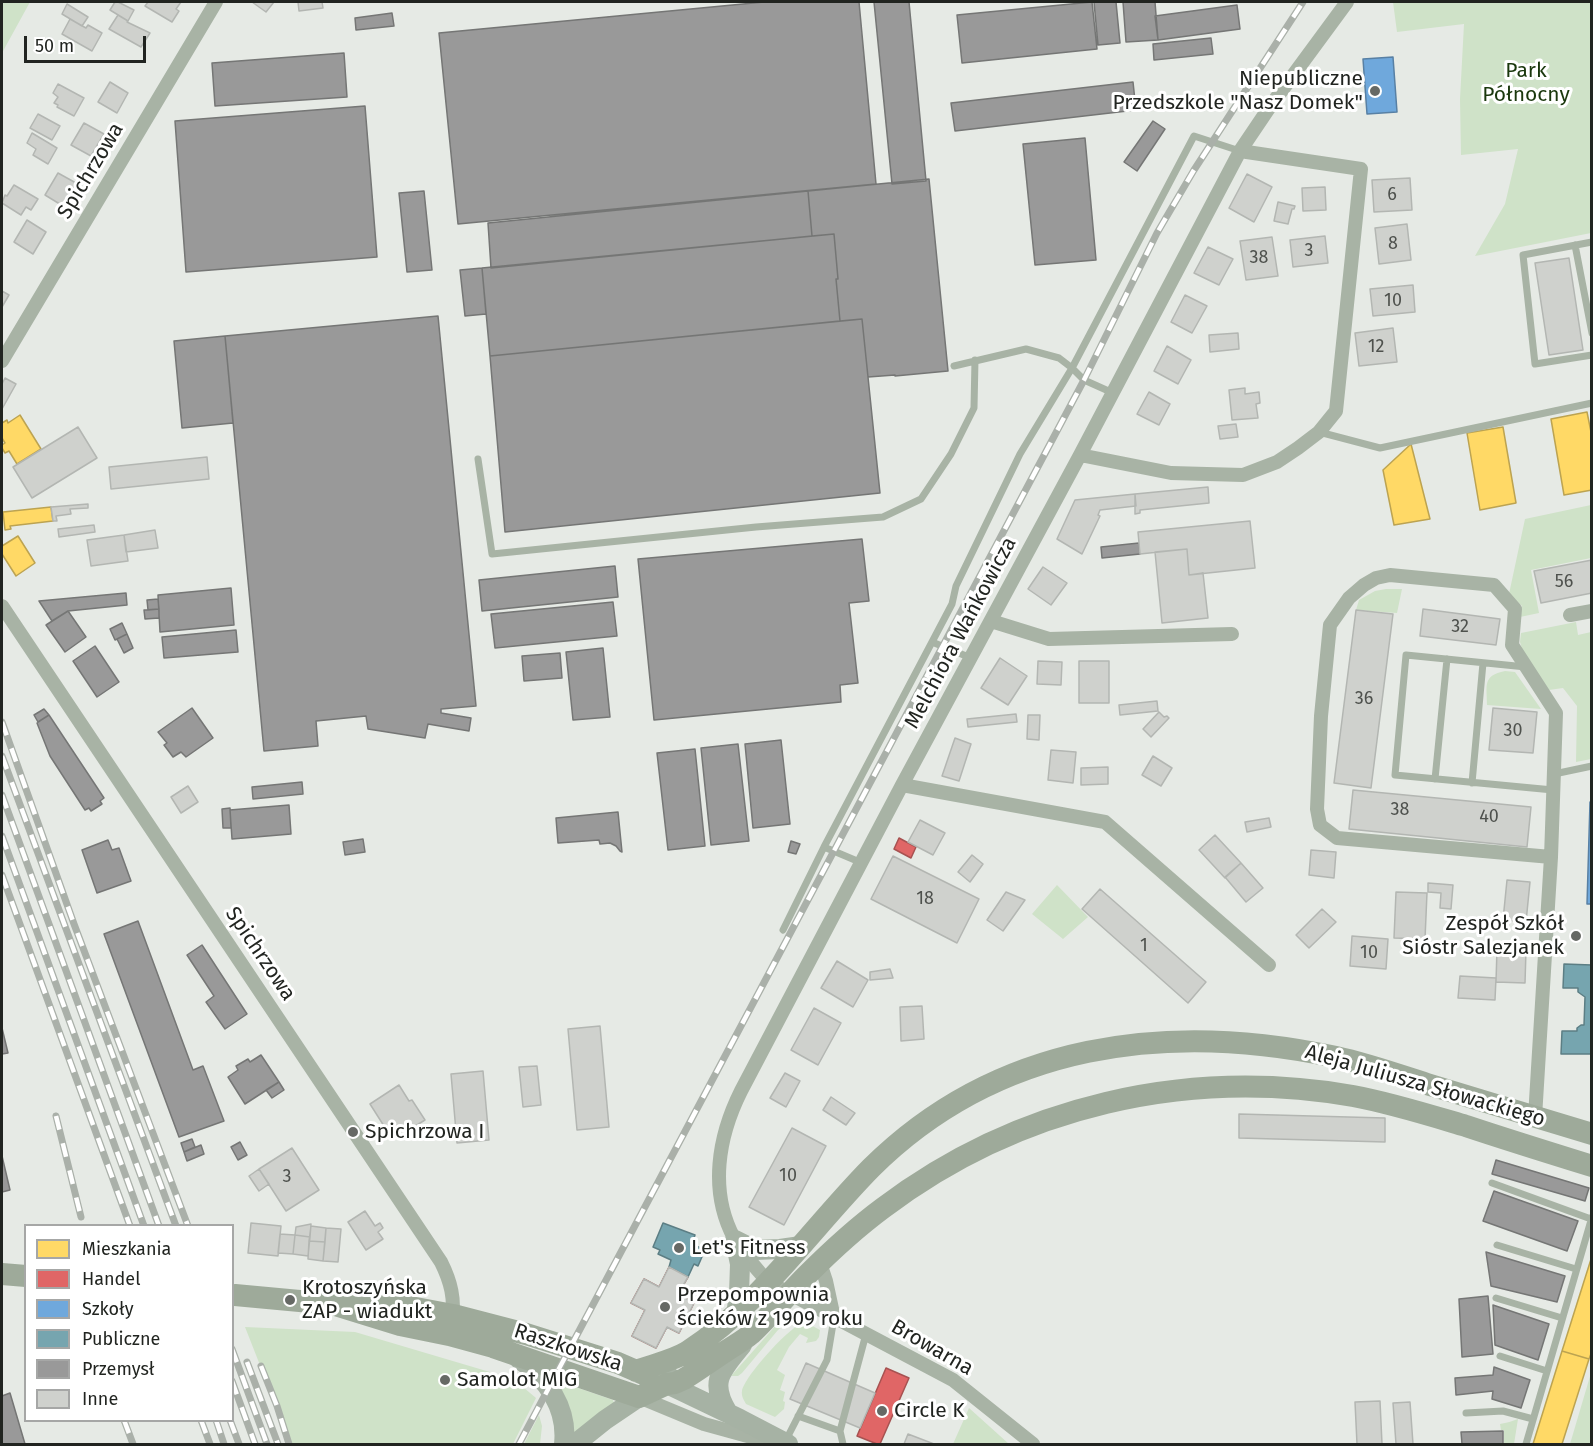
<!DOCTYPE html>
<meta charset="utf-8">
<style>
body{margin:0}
#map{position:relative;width:1593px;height:1446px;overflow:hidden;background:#e6eae5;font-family:"Fira Sans",sans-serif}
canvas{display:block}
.frame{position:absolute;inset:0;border:3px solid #212420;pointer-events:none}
.legend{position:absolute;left:24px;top:1224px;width:210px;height:198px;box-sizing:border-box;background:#fff;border:2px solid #a6a7a6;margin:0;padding:8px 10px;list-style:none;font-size:18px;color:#212420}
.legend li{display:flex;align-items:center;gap:12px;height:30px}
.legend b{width:30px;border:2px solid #a6a7a6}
.scale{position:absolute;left:24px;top:36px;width:122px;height:27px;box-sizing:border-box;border:3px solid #212420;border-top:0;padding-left:8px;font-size:18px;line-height:21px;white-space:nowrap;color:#212420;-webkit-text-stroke:4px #fff;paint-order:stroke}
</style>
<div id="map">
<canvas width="1593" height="1446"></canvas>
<div class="frame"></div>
<ul class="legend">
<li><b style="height:16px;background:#ffd966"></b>Mieszkania</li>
<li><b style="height:16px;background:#e06666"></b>Handel</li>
<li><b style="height:16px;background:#6fa8dc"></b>Szkoły</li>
<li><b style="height:16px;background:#76a5af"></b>Publiczne</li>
<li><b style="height:16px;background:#999"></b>Przemysł</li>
<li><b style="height:16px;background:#cfd1cd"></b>Inne</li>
</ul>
<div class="scale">50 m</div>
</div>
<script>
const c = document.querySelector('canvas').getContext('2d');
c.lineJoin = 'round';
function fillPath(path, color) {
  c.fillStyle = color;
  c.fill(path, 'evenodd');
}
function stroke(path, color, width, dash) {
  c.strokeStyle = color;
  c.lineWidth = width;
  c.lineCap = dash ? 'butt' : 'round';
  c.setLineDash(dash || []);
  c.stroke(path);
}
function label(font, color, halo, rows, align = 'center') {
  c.font = font + ' "Fira Sans",sans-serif';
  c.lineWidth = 6;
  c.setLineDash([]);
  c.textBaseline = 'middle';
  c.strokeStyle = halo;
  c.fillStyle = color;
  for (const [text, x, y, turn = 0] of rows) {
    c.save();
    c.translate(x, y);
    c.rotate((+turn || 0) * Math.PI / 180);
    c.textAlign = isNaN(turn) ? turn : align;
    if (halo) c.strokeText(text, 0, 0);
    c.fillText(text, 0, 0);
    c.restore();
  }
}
fillPath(new Path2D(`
 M2 2H30L2 53Z
 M1393 2H1591V233L1475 256 1505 204 1518 149 1461 155 1460 99 1464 24 1397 32Z
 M1591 505V558L1531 570 1539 613 1520 617 1522 606 1509 594 1525 519Z
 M1386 589H1402L1397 613 1356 610 1359 600 1375 591Z
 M1576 622 1578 635 1591 632V759L1576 762 1577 706 1563 688 1549 690 1523 652 1520 642 1521 633Z
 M1505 671 1515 672 1541 709 1487 705C1487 685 1482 676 1505 671Z
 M1057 885 1088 917 1063 939 1032 914Z
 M796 1310 801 1312 778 1330 742 1373 738 1376H731L785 1315 792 1311Z
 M803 1323H807L820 1330 819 1337 816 1341 806 1343 808 1338 800 1334 789 1347 777 1370 785 1375 780 1390 785 1392 783 1401 785 1402 784 1409 775 1417 746 1404C744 1400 741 1396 742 1391 745 1376 789 1327 803 1323Z
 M245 1327 355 1332 500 1375 517 1382 536 1398 513 1444H291Z
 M1591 1373V1444H1570Z
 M558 1381 613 1400 614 1403 573 1437C572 1412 569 1404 557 1383Z
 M969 1408 1009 1444H953Z
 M539 1415 542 1426 540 1444H524Z
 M1518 1419 1514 1444H1504V1430H1501L1500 1424C1507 1423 1512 1421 1518 1419Z`), '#cfe2c8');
const homes = new Path2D(`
 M1587 412 1592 437V490L1564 495 1551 419Z
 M20 415 41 449 17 464 9 451 5 453 2 448V445L5 443 2 438V423L7 420 8 423Z
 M1503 427 1516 503 1480 510 1467 433Z
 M1411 444 1430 519 1394 525 1383 470Z
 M51 507 53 521 10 526 11 529 5 530 3 512Z
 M18 536 35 563 16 576 2 554V546Z
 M1592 1256V1351L1589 1359 1562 1351Z
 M1562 1351 1589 1359 1562 1444H1533Z`);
fillPath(homes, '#ffd966');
stroke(homes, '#bca351', 1.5);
const shops = new Path2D(`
 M899 838 916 847 911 858 894 849Z
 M669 1267 688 1277 678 1294 694 1303 679 1333 667 1327 656 1348 632 1336 645 1310 631 1303 644 1279 659 1287Z
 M886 1368 909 1378 880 1444H877L857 1436Z`);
fillPath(shops, '#e06666');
stroke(shops, '#a75251', 1.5);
const schools = new Path2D(`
 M1393 57 1397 112 1367 114 1363 59Z
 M1590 802H1592V904H1587Z`);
fillPath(schools, '#6fa8dc');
stroke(schools, '#5880a4', 1.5);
const public = new Path2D(`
 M1564 964 1592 965V1054H1561L1562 1031H1577V1028L1581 1025H1584L1585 997 1578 992V988H1563Z
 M663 1223 695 1235 692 1244 705 1250 698 1266 694 1264 688 1277 669 1267 671 1260 658 1254 660 1250 653 1247Z`);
fillPath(public, '#76a5af');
stroke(public, '#5c7e84', 1.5);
const industry = new Path2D(`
 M764 2H859L876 184 458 224 439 33Z
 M874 2H909L926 181 892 184Z
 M1092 2 1097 49 962 63 957 15Z
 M1094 2H1116L1120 43 1098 45Z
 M1123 2H1155L1158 40 1126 42Z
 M1237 5 1240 29 1158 40 1155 16Z
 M392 13 394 26 356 30 355 18Z
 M1211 38 1213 54 1154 60 1153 44Z
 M344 53 347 97 215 106 212 63Z
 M1133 82 1136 110 955 131 951 103Z
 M365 106 377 257 186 272 175 121Z
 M1153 121 1165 129 1137 171 1124 162Z
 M1085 138 1096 260 1035 265 1023 144Z
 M929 179 948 371 895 376V375L868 377 862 319 840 321 836 279H838L834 234 812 236 808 191Z
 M424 191 432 270 407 272 399 193Z
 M808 191 812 236 491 268 488 223Z
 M834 234 838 279H836L840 321 490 356 482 268Z
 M482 268 486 314 465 316 460 270Z
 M438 316 476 706 441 709V713L471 718 469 731 428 724 425 738 368 729 366 716 316 721 318 746 264 751 225 336Z
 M862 319 880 493 505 532 490 356Z
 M225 336 233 423 182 428 174 341Z
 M862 539 869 601 849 603 858 683 840 685 841 702 654 720 638 559Z
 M1139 543 1140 554 1102 558 1101 547Z
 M615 566 618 597 482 611 479 580Z
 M231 588 234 625 160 632 158 595Z
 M126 593 127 605 68 611 52 621 39 601Z
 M158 599 159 609 148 610 147 600Z
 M613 602 617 636 495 648 491 614Z
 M159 609V618L145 619 144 610Z
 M68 611 86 637 65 652 46 625Z
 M122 623 127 634 115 640 110 629Z
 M236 630 238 652 164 658 162 637Z
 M127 634 133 648 124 653 117 639Z
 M95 646 119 682 97 697 73 661Z
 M603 648 610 717 573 720 566 652Z
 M560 653 562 678 524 681 522 656Z
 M192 708 213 738 186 757 181 752 173 757 164 745 167 743 158 732Z
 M44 709 49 715 38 722 34 715Z
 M49 715 104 798 100 801 102 804 91 811 89 808 85 810 50 756 37 723Z
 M781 740 790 824 753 828 745 744Z
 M738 744 749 841 711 845 701 748Z
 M695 749 705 846 668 850 657 753Z
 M302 782 303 794 253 799 252 787Z
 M289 805 291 834 232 839 230 810Z
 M230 808 231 828H223L222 809Z
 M618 812 622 852 620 851 616 846 610 843 600 844 599 840 558 843 556 818Z
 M363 839 365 852 345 855 343 842Z
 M108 840 112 850 119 848 131 881 97 893 82 850Z
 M791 841 800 844 796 854 788 852Z
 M138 921 193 1070 203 1066 224 1121 179 1137 104 934Z
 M202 945 247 1014 225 1029 206 1002 214 996 187 955Z
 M2 1028 8 1053 2 1054Z
 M261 1055 279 1082 245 1104 228 1077 238 1070 236 1066 248 1059 250 1062Z
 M279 1082 284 1090 272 1098 266 1090Z
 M192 1139 195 1147 184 1152 181 1143Z
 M240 1142 247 1155 238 1160 231 1147Z
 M201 1145 204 1154 187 1161 184 1152Z
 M2 1156 10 1190 2 1192Z
 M1496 1160 1589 1188 1585 1201 1492 1174Z
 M1494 1191 1578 1221 1567 1251 1483 1221Z
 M1486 1252 1565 1276 1557 1302 1491 1286Z
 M1488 1296 1493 1354 1462 1357 1459 1299Z
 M1493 1305 1549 1324 1538 1360 1495 1345Z
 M1494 1367 1530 1380 1521 1408 1492 1399 1493 1391 1456 1395 1455 1378 1493 1375Z
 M10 1393 25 1444H2V1396Z
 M1503 1431V1444H1462L1461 1432Z`);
fillPath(industry, '#999');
stroke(industry, '#757675', 1.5);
const building = new Path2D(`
 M115 2H118L134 10 128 21 110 10Z
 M148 2H181L176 9 179 11 172 22 145 6Z
 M252 2H274L266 12Z
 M298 2H322L323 8 299 11Z
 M67 4 88 17 82 26 62 14Z
 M118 15 128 21 127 22 150 33 141 47 109 29Z
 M70 19 86 28 88 25 102 33 92 51 62 34Z
 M110 82 128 93 117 113 98 102Z
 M58 84 84 98 74 116 57 107 58 105 54 103 58 97 53 93Z
 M38 114 60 126 52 140 30 128Z
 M84 123 104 134 91 156 71 145Z
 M32 133 57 148 48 164 33 155 36 149 27 143Z
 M58 173 76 183 63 206 45 195Z
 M1247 174 1272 187 1254 222 1229 208Z
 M1410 178 1412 210 1374 212 1372 180Z
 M14 185 38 199 31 210 26 207 21 215 2 203 5 195 7 196Z
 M1325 187 1326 210 1303 211 1302 188Z
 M1278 202 1295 206 1294 209H1292L1288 224 1274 221Z
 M27 220 46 232 33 254 14 242Z
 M1407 224 1411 260 1379 264 1375 228Z
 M1325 236 1328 263 1293 267 1290 240Z
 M1272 237 1278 276 1246 280 1240 241Z
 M1208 247 1233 259 1219 285 1194 273Z
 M1569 258 1583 350 1549 355 1535 263Z
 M1413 285 1415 312 1373 316 1370 289Z
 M2 291 9 295 2 307Z
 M1185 295 1207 306 1192 333 1171 322Z
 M1393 328 1397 362 1359 366 1355 333Z
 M1238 333 1239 349 1210 352 1209 335Z
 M1167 346 1191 360 1178 384 1154 371Z
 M5 378 16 384 2 409V384Z
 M1245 388V394L1259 392 1260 403 1256 404 1258 418 1232 420 1229 390Z
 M1149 392 1170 404 1159 425 1137 414Z
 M1236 424 1238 437 1220 439 1218 426Z
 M78 427 97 458 32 498 13 467Z
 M207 457 209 479 111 489 109 467Z
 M1208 487 1209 503 1140 510V513L1135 514V494Z
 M1135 494 1136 506 1100 510 1098 515 1100 516 1082 554 1057 539 1075 500Z
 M88 504V508L70 509 71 514 56 516 57 521H53L51 507Z
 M1250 521 1255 568 1189 575 1187 549 1140 554 1138 532Z
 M94 525 95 532 59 537 58 529Z
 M155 530 158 548 126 552 124 535Z
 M124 535 128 561 91 566 87 540Z
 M1187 549 1189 575 1203 573 1208 618 1162 623 1155 552Z
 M1592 560V593L1541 603 1534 571Z
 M1043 567 1067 583 1051 605 1028 589Z
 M1423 609 1500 619 1496 645 1420 636Z
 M1356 610 1393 614 1371 788 1334 783Z
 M1000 658 1027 676 1008 705 981 688Z
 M1038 661 1062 662 1061 685 1037 684Z
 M1079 661H1109V703H1079Z
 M1157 701 1158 711 1120 715 1119 705Z
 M1493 708 1537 712 1533 753 1489 750Z
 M1159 712 1164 717 1167 716 1169 718 1151 737 1143 729Z
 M1016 714 1017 722 968 727 967 719Z
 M1028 715H1040L1039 740 1027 739Z
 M955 738 971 744 959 781 942 776Z
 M1051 750 1076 752 1073 783 1048 780Z
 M1153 756 1172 768 1161 786 1142 775Z
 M1108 767V784L1081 785V768Z
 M188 786 198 802 181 813 171 797Z
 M1353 790 1531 807 1527 847 1349 829Z
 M1269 818 1271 827 1247 832 1245 822Z
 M920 820 945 833 933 855 908 842Z
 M1215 835 1241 863 1225 878 1199 850Z
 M1311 850 1336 852 1334 878 1309 875Z
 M972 855 983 864 970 882 958 872Z
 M893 856 979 899 957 943 871 899Z
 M1241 863 1263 888 1246 902 1225 877Z
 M1507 880 1530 882 1526 922 1503 920Z
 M1428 883 1453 885 1451 909 1440 908 1441 893 1428 892Z
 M1100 889 1206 982 1188 1003 1082 909Z
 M1006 892 1025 900 1003 931 987 920Z
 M1396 892 1427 893 1425 939 1394 938Z
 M1322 909 1336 922 1309 948 1296 935Z
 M1352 936 1388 939 1386 969 1350 966Z
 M1497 949 1526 950 1525 983 1496 982Z
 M837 961 868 980 853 1007 821 988Z
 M890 969 893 978 870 980V972Z
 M1460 976 1496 978 1495 1000 1458 998Z
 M922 1006 924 1039 901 1041 900 1007Z
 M814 1008 841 1023 818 1065 791 1050Z
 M600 1026 609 1127 577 1130 568 1029Z
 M537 1066 541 1105 523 1107 519 1067Z
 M483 1071 489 1140 457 1143 451 1074Z
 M785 1073 800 1081 786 1107 770 1098Z
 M399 1085 409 1101 412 1100 425 1120 404 1133 402 1129 391 1137 370 1104Z
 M831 1097 855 1113 846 1125 823 1110Z
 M1239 1114 1385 1118V1142L1239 1138Z
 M792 1128 826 1146 784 1225 749 1207Z
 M292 1148 319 1190 286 1211 259 1169Z
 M259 1169 269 1184 259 1191 249 1176Z
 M365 1211 375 1226 380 1223 383 1228 378 1232 383 1239 366 1250 348 1222Z
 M251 1223 281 1226 278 1256 248 1253Z
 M311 1224 310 1237 295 1235 296 1227Z
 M311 1226 326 1228 325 1242 309 1241Z
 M326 1228 341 1229 338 1262 323 1261Z
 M280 1234 295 1235 293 1254 278 1253Z
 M295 1235 310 1237 308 1256 293 1254Z
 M309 1241 325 1242 323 1261 308 1259Z
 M669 1267 688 1277 678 1294 694 1303 679 1333 667 1327 656 1348 632 1336 645 1310 631 1303 644 1279 659 1287Z
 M806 1363 875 1393 860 1428 790 1399Z
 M1380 1401 1382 1444H1357L1355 1402Z
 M1410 1402 1413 1444H1396L1393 1403Z
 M908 1434 934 1444H904Z`);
fillPath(building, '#cfd1cd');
stroke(building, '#b3b6b2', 1.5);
stroke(new Path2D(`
 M1592 242 1523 255 1535 364 1592 355
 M1575 245 1592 333
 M954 366 1026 349 1059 358 1072 368 1020 454 956 586 952 604 932 642 971 658
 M1113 393 1084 380 1072 368 1194 136 1240 151
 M1319 432 1380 448 1592 403
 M478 459 492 554 756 527 883 517 921 499 951 454 974 408 975 360
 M1526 667 1406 655 1395 775 1553 790
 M1554 774 1592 766
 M1435 779 1447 659
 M1472 783 1483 663
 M862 863 824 847 932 642
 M783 930 824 847
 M1492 1183 1591 1219
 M1497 1245 1576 1269
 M1496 1298 1562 1318
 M1500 1356 1547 1371
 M1466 1413 1503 1411 1533 1419
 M798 1416 840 1431 866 1334
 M840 1431 843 1444
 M786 1440 827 1360 834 1318
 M1526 1444 1592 1217`), '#a8b3a5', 7);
stroke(new Path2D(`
 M2 361 216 2
 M1080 455 1171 473 1243 475 1277 462 1298 448 1319 432 1336 411 1361 169 1240 151
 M2 606 441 1262C451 1282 455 1299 452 1320
 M1570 615 1592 611
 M991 621 1049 639 1232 634
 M902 785 1105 822 1269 965
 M1535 1117 1551 857 1556 713 1512 645 1515 609 1494 585 1390 575 1376 578 1364 585 1349 598 1330 625 1321 716 1317 809 1320 825 1337 838 1551 857
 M820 1263 826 1281 834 1318
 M639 1397 704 1424 773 1443
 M1033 1444 953 1380 768 1282C756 1268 743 1254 734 1238 709 1191 718 1137 741 1091L902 785 1080 455 1240 151 1269 108 1347 2`), '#a8b3a5', 14);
stroke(new Path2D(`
 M735 1240 740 1264 739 1294 736 1315
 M735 1240 755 1250 780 1249 801 1246
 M518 1358C547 1378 568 1408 564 1444
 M669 1376 667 1384 740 1419 788 1444
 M728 1413C708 1381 722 1370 742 1345
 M575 1444 605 1420 639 1397`), '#a6b2a4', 20);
stroke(new Path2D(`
 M2 1274 26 1276
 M235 1295 332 1304 405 1306 453 1315 526 1334 618 1363 648 1376
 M332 1304 400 1325 449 1335 493 1347 639 1397 667 1384 675 1383 684 1379C699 1370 712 1360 726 1351 735 1345 744 1340 751 1334 771 1315 788 1294 807 1275 831 1251 856 1228 883 1208 1018 1106 1187 1067 1353 1096 1391 1103 1429 1115 1466 1126 1508 1140 1550 1153 1592 1166
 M636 1371C652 1365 672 1361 687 1352 761 1304 810 1230 871 1168 998 1042 1168 1021 1336 1057 1368 1064 1399 1075 1430 1085 1484 1101 1538 1118 1592 1134`), '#9eaa9a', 22);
const rail = new Path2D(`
 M2 722 74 924 188 1226
 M2 756 176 1226
 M2 795 159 1226
 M2 836 144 1226
 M2 875 130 1226
 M56 1116 81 1217
 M232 1349 267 1444
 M247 1362 278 1444
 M261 1366 277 1406 289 1444
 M232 1381 255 1444
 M124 1420 133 1444
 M201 1420 210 1444
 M216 1420 224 1444
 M230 1420 239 1444
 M519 1444 1084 380 1157 233 1194 170 1303 2`);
stroke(rail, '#aab0a9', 7);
stroke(rail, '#fff', 4.5, [14]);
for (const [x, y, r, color] of [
 [1375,91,6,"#666965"],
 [1576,936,6,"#666965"],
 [353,1132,6,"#666965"],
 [679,1248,6,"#666965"],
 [290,1300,6,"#666965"],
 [665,1307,6,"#666965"],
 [445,1380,6,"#666965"],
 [882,1411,6,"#666965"]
]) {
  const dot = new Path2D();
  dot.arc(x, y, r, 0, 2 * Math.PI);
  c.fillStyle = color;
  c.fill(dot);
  stroke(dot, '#fff', 2);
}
label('18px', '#4e514d', null, [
 ["6",1392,195],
 ["8",1393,244],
 ["3",1309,251],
 ["38",1259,258],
 ["10",1393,301],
 ["12",1376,347],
 ["56",1564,582],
 ["32",1460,627],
 ["36",1364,699],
 ["30",1513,731],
 ["38",1400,810],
 ["40",1489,817],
 ["18",925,899],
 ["1",1144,946],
 ["10",1369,953],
 ["10",788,1176],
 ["3",287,1177]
]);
label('21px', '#1a380d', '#fff', [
 ["Park",1526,71],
 ["Północny",1526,95]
]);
label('21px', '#212420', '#fff', [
 ["Niepubliczne",1363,79,"right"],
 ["Przedszkole \"Nasz Domek\"",1363,103,"right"],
 ["Zespół Szkół",1564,924,"right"],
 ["Sióstr Salezjanek",1564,948,"right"],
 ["Spichrzowa I",365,1132],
 ["Let's Fitness",691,1248],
 ["Krotoszyńska",302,1288],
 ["ZAP - wiadukt",302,1312],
 ["Przepompownia",677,1295],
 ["ścieków z 1909 roku",677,1319],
 ["Samolot MIG",457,1380],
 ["Circle K",894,1411]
], 'left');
label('21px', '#212420', '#fff', [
 ["Spichrzowa",91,171,-59],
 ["Melchiora Wańkowicza",961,633,-62],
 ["Spichrzowa",260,954,56],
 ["Aleja Juliusza Słowackiego",1425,1086,16],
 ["Raszkowska",568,1348,18],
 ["Browarna",932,1348,30]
]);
</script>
